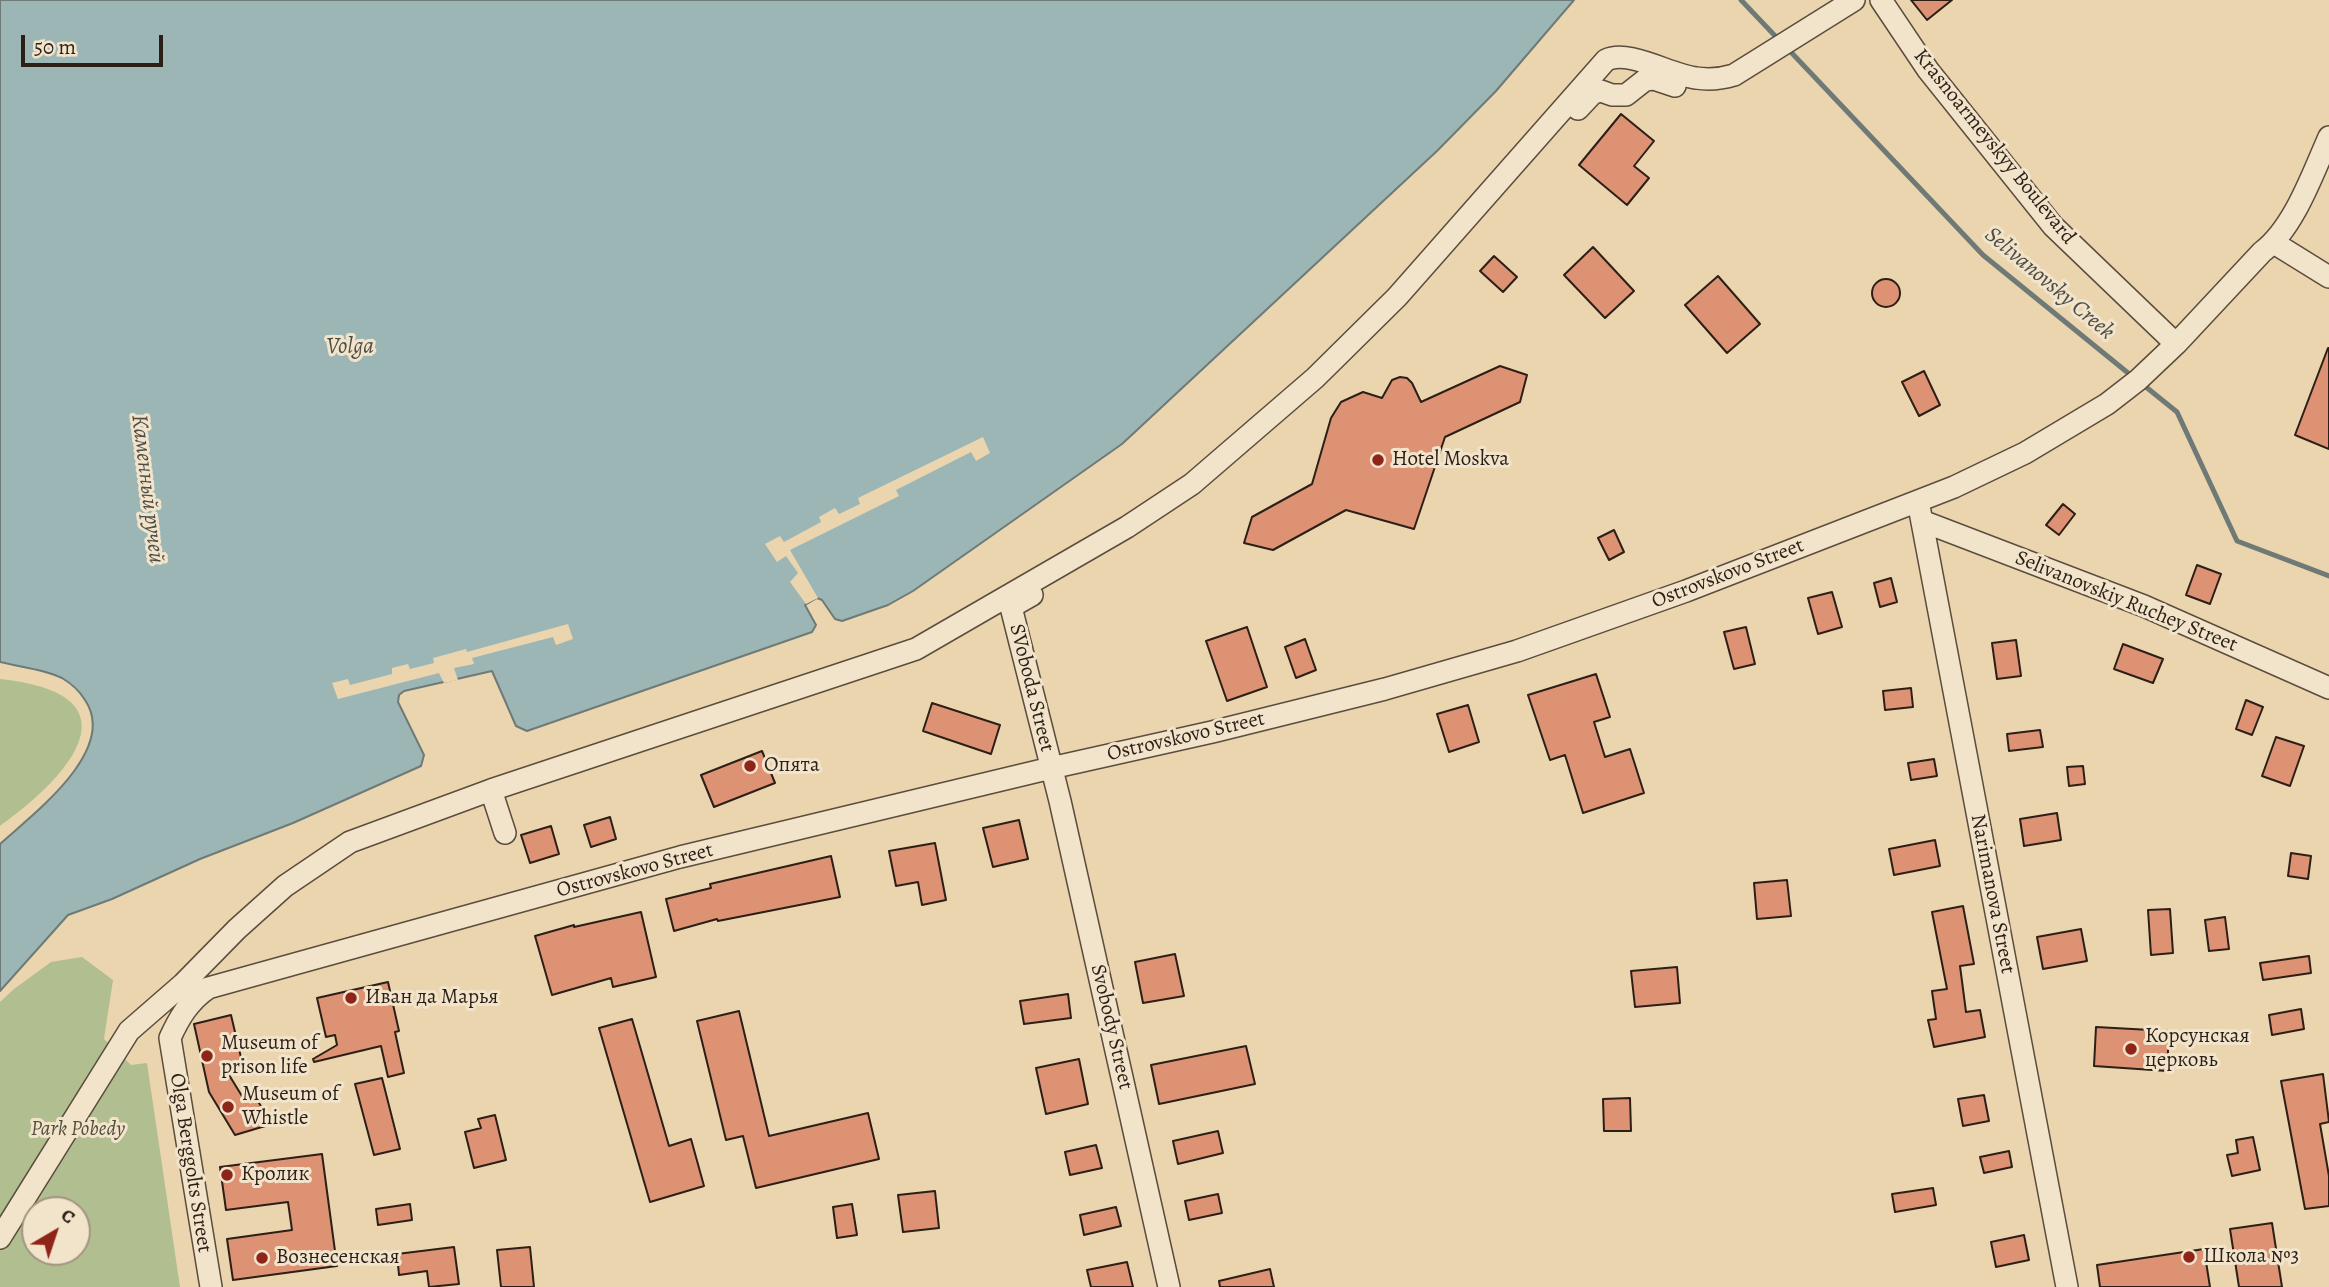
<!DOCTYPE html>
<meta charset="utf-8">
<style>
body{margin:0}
#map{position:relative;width:2329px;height:1287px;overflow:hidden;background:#ead5af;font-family:Alegreya,serif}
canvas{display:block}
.north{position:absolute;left:21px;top:1196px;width:70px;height:70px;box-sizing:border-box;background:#f1e4cb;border:2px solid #a29583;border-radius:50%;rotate:39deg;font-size:19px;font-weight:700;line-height:28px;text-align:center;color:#2c1f17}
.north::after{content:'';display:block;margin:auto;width:24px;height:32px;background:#8f2418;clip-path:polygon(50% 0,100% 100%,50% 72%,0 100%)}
.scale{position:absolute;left:21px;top:35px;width:142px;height:32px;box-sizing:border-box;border:4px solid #2c1f17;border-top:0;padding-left:9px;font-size:21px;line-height:24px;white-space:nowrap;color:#2c1f17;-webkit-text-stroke:5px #f1e4cb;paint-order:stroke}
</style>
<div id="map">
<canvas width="2329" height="1287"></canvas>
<div class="north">С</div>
<div class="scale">50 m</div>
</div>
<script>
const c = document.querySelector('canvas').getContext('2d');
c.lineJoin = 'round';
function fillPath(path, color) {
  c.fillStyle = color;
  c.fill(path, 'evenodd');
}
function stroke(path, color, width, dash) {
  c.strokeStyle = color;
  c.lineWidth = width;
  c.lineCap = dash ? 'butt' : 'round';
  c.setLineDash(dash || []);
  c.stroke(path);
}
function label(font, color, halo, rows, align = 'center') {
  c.font = font + ' Alegreya,serif';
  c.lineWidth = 6;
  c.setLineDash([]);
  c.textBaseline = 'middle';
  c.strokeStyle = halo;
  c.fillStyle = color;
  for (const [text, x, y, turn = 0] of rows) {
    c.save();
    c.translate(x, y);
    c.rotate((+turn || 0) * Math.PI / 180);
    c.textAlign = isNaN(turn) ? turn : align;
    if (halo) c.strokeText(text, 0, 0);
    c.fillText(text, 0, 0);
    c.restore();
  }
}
fillPath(new Path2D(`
 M0 679C141 694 72 775 0 826Z
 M82 957 113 980 104 1039 131 1065 147 1063 180 1287H0V1002L14 989 51 962ZM35 1210H77V1252H35Z`), '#b1be8f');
const water = new Path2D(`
 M0 0H1574L1496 91 1437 151 1122 444 913 591 888 605 842 621 835 619 822 600 817 598 805 605 816 625 812 632 527 731 516 726 492 671 404 691 399 695 398 702 424 755 421 766 293 823 200 859 112 899 68 915 0 991V844C33 814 119 750 85 700 79 690 72 684 62 678 44 669 20 667 0 662Z`);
fillPath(water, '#9cb6b5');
stroke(water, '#6f7a76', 2);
fillPath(new Path2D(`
 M983 437 990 453 976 461 971 452 896 490 899 496 790 550 818 598 806 604 790 582 798 573 786 556 777 562 765 544 780 536 784 542 821 522 819 517 835 508 839 514 860 504 858 498Z
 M568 624 573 639 556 645 553 637 472 658 474 664 454 668 458 680 444 683 439 673 338 699 332 683 348 679 350 685 392 674V668L408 664 410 669 434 663 433 658 466 649 467 652Z`), '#ead5af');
stroke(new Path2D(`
 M1741 0 1779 40
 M1788 49 1983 255 2133 377
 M2141 383 2177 412 2237 541 2329 576`), '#6f7a76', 5);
const building = new Path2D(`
 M1911 0H1952L1927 20Z
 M1621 114 1654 141 1634 166 1649 178 1627 205 1579 165Z
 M1593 247 1634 291 1605 318 1564 275Z
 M1494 256 1517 277 1503 292 1480 271Z
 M1718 276 1760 324 1727 353 1685 305Z
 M1872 293a14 14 0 1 1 28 0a14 14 0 1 1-28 0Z
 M2328 348H2329V449L2295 435Z
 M1500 366 1527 375 1520 402 1445 437 1414 529 1346 510 1273 550 1244 543 1252 517 1312 484 1331 418 1341 402 1363 392 1382 398 1392 380 1400 377 1407 378 1412 383 1421 402Z
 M1924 371 1940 405 1919 416 1902 382Z
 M2063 504 2075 514 2059 535 2046 525Z
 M1614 530 1624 552 1609 560 1598 538Z
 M2197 565 2221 574 2210 604 2186 595Z
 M1891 578 1897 602 1880 607 1874 583Z
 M1832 592 1842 627 1818 634 1808 598Z
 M1247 627 1267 687 1227 701 1206 641Z
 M1746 627 1755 664 1734 669 1724 632Z
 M1305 639 1316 670 1296 678 1285 647Z
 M2016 640 2021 676 1997 679 1992 643Z
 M2123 644 2163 659 2153 683 2114 669Z
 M1596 674 1610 717 1594 722 1605 757 1630 749 1644 793 1583 813 1565 755 1550 760 1528 695Z
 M1911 688 1913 707 1885 710 1883 691Z
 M2246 700 2263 707 2252 735 2236 729Z
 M932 703 1000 725 991 754 923 731Z
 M1468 705 1479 742 1449 752 1437 714Z
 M2040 730 2043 747 2009 751 2007 734Z
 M2276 737 2304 746 2290 786 2262 776Z
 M762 751 775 783 714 807 701 775Z
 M1934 759 1937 776 1911 780 1908 763Z
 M2083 766 2085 784 2069 786 2067 767Z
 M2057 813 2061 840 2024 846 2020 819Z
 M610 817 616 839 591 847 584 825Z
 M1019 820 1028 859 993 867 983 828Z
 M551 826 559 854 530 863 521 835Z
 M1935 840 1940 866 1894 875 1889 849Z
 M935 843 946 900 922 905 918 882 896 886 889 851Z
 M2291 853 2311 856 2308 879 2288 876Z
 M831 856 840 897 718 921 717 919 674 931 666 899 711 888 710 884Z
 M1787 880 1791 916 1757 919 1754 883Z
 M1963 906 1974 964 1960 966 1966 1012 1980 1010 1985 1037 1934 1047 1928 1020 1936 1019 1932 991 1947 989 1932 912Z
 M2170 909 2173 953 2151 955 2148 910Z
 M641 912 656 977 613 987 611 978 552 995 535 936 574 925V927Z
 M2225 917 2229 949 2209 951 2205 920Z
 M2081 929 2087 961 2043 969 2037 937Z
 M1175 954 1184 996 1143 1003 1135 962Z
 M2309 956 2311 973 2263 980 2260 963Z
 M1677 967 1680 1003 1635 1007 1631 971Z
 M388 982 399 1031 395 1032 404 1073 388 1077 381 1046 314 1062 313 1059 337 1045 335 1035 326 1037 317 998Z
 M1068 994 1071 1018 1024 1024 1020 1001Z
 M2301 1009 2304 1029 2272 1035 2269 1015Z
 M739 1011 769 1136 868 1113 879 1159 756 1188 743 1136 726 1140 697 1021Z
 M231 1015 243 1066 226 1070 245 1101 254 1095 272 1124 235 1135 209 1092 194 1024Z
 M632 1019 669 1146 691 1139 704 1186 650 1202 599 1028Z
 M2096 1027 2169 1031 2167 1071 2094 1066Z
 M1246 1046 1255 1084 1159 1104 1151 1065Z
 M1079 1059 1088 1104 1046 1114 1036 1068Z
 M2323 1074 2329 1122 2320 1124 2329 1176V1206L2305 1209 2281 1081Z
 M382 1078 400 1149 374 1155 355 1084Z
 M1984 1095 1989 1121 1963 1126 1958 1099Z
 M1630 1098 1631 1131H1604L1603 1099Z
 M495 1115 506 1160 474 1168 465 1132 481 1128 478 1119Z
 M1218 1131 1223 1153 1178 1164 1173 1141Z
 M2253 1137 2260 1170 2232 1176 2227 1155 2238 1153 2236 1140Z
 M1096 1145 1102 1168 1070 1175 1065 1152Z
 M2009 1151 2012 1167 1984 1173 1980 1157Z
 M322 1154 337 1266 233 1280 227 1239 292 1230 288 1202 226 1210 220 1167Z
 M1933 1188 1936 1205 1895 1212 1892 1194Z
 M935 1191 939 1228 903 1232 898 1195Z
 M1218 1194 1222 1213 1189 1220 1185 1201Z
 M410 1204 412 1220 378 1225 376 1209Z
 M852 1204 857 1235 837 1238 833 1207Z
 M1116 1207 1121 1226 1084 1235 1080 1215Z
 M2272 1223 2282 1287H2239L2230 1229Z
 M2024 1235 2029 1260 1996 1267 1991 1242Z
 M454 1247 459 1284 429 1287 427 1271 399 1275 397 1254Z
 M530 1247 534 1287H501L497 1250Z
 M2204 1249 2210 1287H2100L2097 1265Z
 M1127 1262 1133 1287H1091L1087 1270Z
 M1270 1269 1274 1287H1220L1219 1281Z`);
fillPath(building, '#dc9273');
stroke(building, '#2c1f17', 2);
const minor = new Path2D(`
 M1881 0 1928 70 2053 226 2176 344
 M1578 109 1593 93 1601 91 1612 95H1626L1645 80 1654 79 1675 86
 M2274 243 2329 277
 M1918 501 2067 1287
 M1922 521 2144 606 2329 688
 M1032 595 1011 607 1060 801 1169 1287
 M505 833 491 790 916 649 1127 527 1192 484 1315 378 1397 297 1606 60C1629 49 1670 75 1696 78 1709 80 1721 79 1734 75L1854 0
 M0 1238 129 1031 183 984 237 929 285 886 350 842 491 790
 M211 1287 170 1038C179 1018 189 1001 208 988L680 857 1051 768 1212 732 1385 689 1517 651 1686 591 1918 501 1954 487 2025 453 2107 404 2138 380 2176 344 2262 252C2294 228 2313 173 2329 137`);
stroke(minor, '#5c4c3d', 24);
stroke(minor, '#f1e4cb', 21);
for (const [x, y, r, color] of [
 [1378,460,7,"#8f2418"],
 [750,766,7,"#8f2418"],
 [351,998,7,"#8f2418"],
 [2131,1049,7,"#8f2418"],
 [207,1056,7,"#8f2418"],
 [228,1107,7,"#8f2418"],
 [227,1175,7,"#8f2418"],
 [2189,1257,7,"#8f2418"],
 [262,1258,7,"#8f2418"]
]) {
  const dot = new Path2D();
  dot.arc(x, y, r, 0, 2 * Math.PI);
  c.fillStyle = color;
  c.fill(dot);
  stroke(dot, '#f1e4cb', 2.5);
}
label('21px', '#2c1f17', '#f1e4cb', [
 ["Krasnoarmeyskyy Boulevard",1994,147,51],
 ["Ostrovskovo Street",1728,574,-21],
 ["Selivanovskiy Ruchey Street",2126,602,22],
 ["SVoboda Street",1031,688,76],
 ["Ostrovskovo Street",1186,737,-13],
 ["Ostrovskovo Street",635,871,-15],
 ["Narimanova Street",1992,894,79],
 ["Svobody Street",1111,1027,77],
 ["Olga Berggolts Street",190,1163,81]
]);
label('21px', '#2c1f17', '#f1e4cb', [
 ["Hotel Moskva",1392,460],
 ["Опята",764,766],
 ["Иван да Марья",365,998],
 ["Корсунская",2145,1037],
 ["церковь",2145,1061],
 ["Museum of",221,1044],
 ["prison life",221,1068],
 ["Museum of",242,1095],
 ["Whistle",242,1119],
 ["Кролик",241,1175],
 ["Школа №3",2203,1257],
 ["Вознесенская",276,1258]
], 'left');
label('italic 21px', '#544f3b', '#f1e4cb', [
 ["Park Pobedy",78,1130]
]);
label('italic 23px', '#4e4c46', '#f1e4cb', [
 ["Selivanovsky Creek",2049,284,40],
 ["Volga",350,347],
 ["Каменный ручей",147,489,83]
]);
</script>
